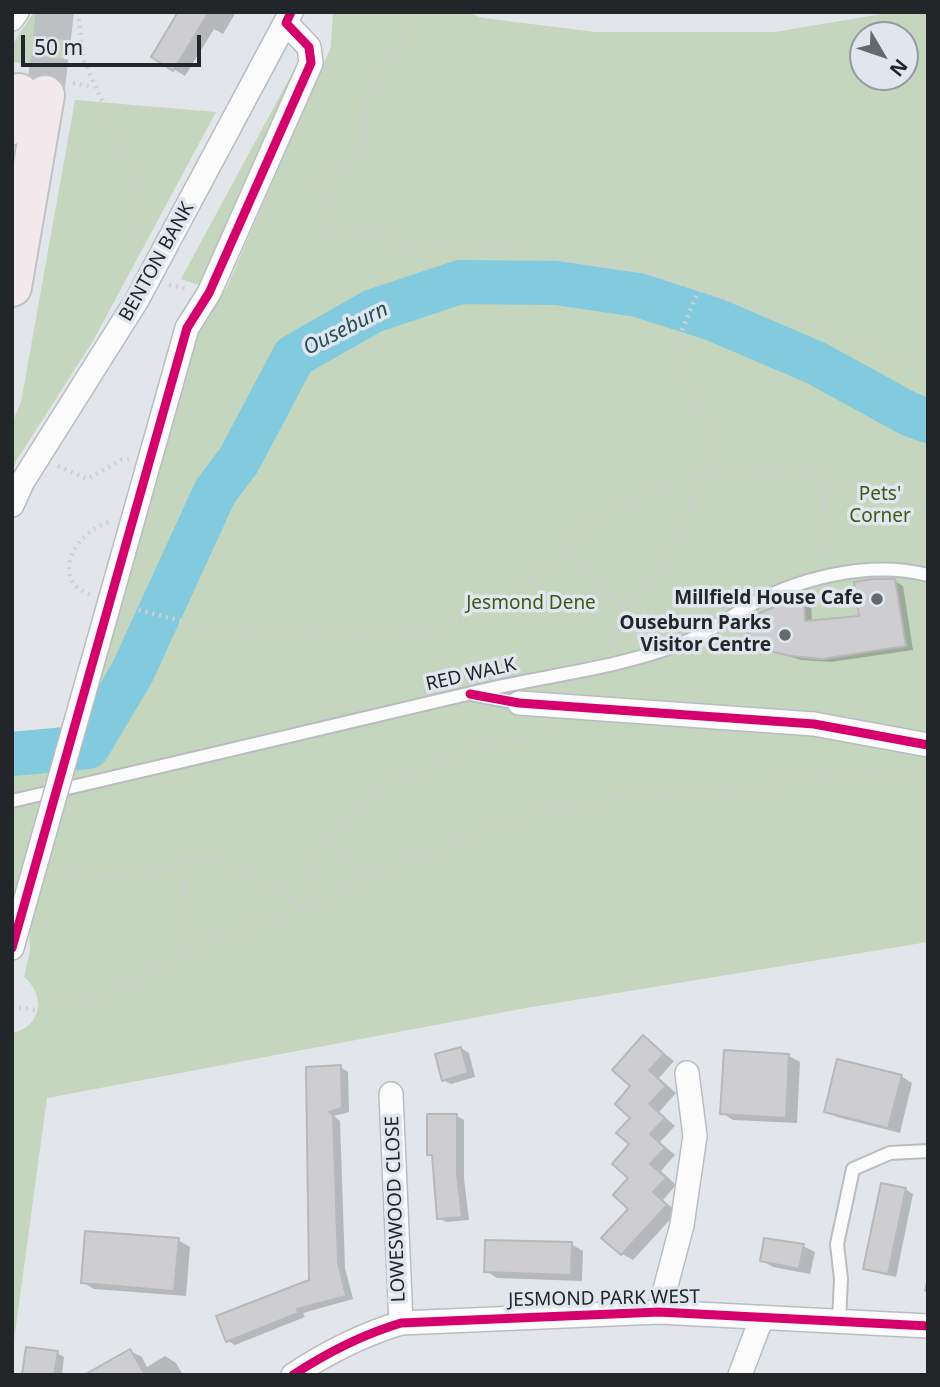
<!DOCTYPE html>
<style>
body{margin:0}
#map{position:relative;width:940px;height:1387px;overflow:hidden;background:#e2e6ea;font-family:"Noto Sans",sans-serif}
canvas{display:block}
.frame{position:absolute;inset:0;border:14px solid #232628;pointer-events:none}
.north{position:absolute;left:849px;top:21px;width:70px;height:70px;box-sizing:border-box;background:#dfe6ed;border:2px solid #94999e;border-radius:50%;rotate:129deg;font-size:19px;font-weight:700;line-height:28px;text-align:center;color:#232628}
.north::after{content:'';display:block;margin:auto;width:24px;height:32px;background:#66696c;clip-path:polygon(50% 0,100% 100%,50% 72%,0 100%)}
.scale{position:absolute;left:21px;top:35px;width:180px;height:32px;box-sizing:border-box;border:4px solid #232628;border-top:0;padding-left:9px;font-size:21px;line-height:24px;white-space:nowrap;color:#232628;-webkit-text-stroke:5px #dfe6ed;paint-order:stroke}
</style>
<div id="map">
<canvas width="940" height="1387"></canvas>
<div class="frame"></div>
<div class="north">N</div>
<div class="scale">50 m</div>
</div>
<script>
const c = document.querySelector('canvas').getContext('2d');
c.lineJoin = 'round';
function fillPath(path, color) {
  c.fillStyle = color;
  c.fill(path, 'evenodd');
}
function stroke(path, color, width, dash) {
  c.strokeStyle = color;
  c.lineWidth = width;
  c.lineCap = dash ? 'butt' : 'round';
  c.setLineDash(dash || []);
  c.stroke(path);
}
function label(font, color, halo, rows, align = 'center') {
  c.font = font + ' "Noto Sans",sans-serif';
  c.lineWidth = 7;
  c.setLineDash([]);
  c.textBaseline = 'middle';
  c.strokeStyle = halo;
  c.fillStyle = color;
  for (const [text, x, y, turn = 0] of rows) {
    c.save();
    c.translate(x, y);
    c.rotate((+turn || 0) * Math.PI / 180);
    c.textAlign = isNaN(turn) ? turn : align;
    if (halo) c.strokeText(text, 0, 0);
    c.fillText(text, 0, 0);
    c.restore();
  }
}
fillPath(new Path2D(`
 M34 12H65L64 69 12 62V45Z
 M333 12H465L483 18 596 32H775L893 12H928V942L526 1008 47 1098 12 1355V1033C42 1027 46 995 24 977L30 950 29 926 12 922V766L80 745 198 331 204 315 226 289 331 47ZM863 35H905V77H863Z
 M298 65 205 287 181 279 295 68Z
 M75 100 216 112 93 341 16 461 12 472V423L21 402Z`), '#c4d6bd');
fillPath(new Path2D(`
 M180 12H236L223 34 214 29 185 76 153 57Z
 M895 581 903 586 913 650 831 662 801 660 766 649 804 596 811 600 812 622 861 617Z
 M643 1037 674 1061 659 1078 676 1093 659 1112 675 1126 660 1142 675 1155 661 1171 676 1185 663 1200 677 1212 633 1260 622 1254 630 1208 633 1086Z
 M461 1048 469 1053 475 1077 451 1084 443 1080Z
 M789 1056 800 1062 797 1123 733 1120 722 1113Z
 M340 1067 348 1072 349 1112 334 1116 340 1121 345 1268 353 1299 303 1313 305 1317 235 1345 228 1341 311 1281 308 1068Z
 M901 1076 912 1083 900 1133 837 1117 826 1111Z
 M457 1116 464 1120V1179L469 1220 446 1222 439 1218 434 1157 429 1154Z
 M905 1189 913 1194 896 1277 873 1272 865 1268Z
 M178 1240 190 1247 186 1296 94 1289 82 1282Z
 M571 1244 583 1251 582 1281 497 1278 486 1271Z
 M803 1246 815 1252 810 1274 773 1267 761 1260Z
 M928 1273V1293L924 1291Z
 M130 1351 142 1357 147 1367 165 1356 176 1363 183 1375H100Z
 M57 1353 64 1357 62 1375H24Z`), '#0003');
stroke(new Path2D(`
 M12 754 88 747 132 673 215 492 239 460 294 356 373 311 460 282 556 283 638 295 713 319 816 363 909 414 928 421`), '#82cade', 44);
const building = new Path2D(`
 M178 12H209L173 71 151 57Z
 M873 579H895L906 646 822 659 791 656 765 650 737 623 804 594 805 621 859 616 854 582Z
 M643 1035 664 1054 649 1070 666 1086 649 1104 665 1118 650 1134 665 1148 650 1164 666 1178 653 1192 667 1205 621 1255 601 1238 628 1209 613 1195 628 1178 612 1164 629 1144 616 1133 630 1118 615 1104 630 1086 612 1070Z
 M461 1047 468 1073 442 1081 435 1054Z
 M724 1050 789 1054 786 1118 720 1114Z
 M837 1059 902 1075 888 1128 824 1112Z
 M341 1065 342 1108 329 1112 333 1115 338 1262 346 1296 297 1309 298 1313 226 1342 216 1316 309 1280 306 1067Z
 M427 1114H457V1174L462 1217 437 1219 432 1155H427Z
 M881 1183 906 1188 888 1274 863 1269Z
 M85 1231 179 1238 174 1291 81 1283Z
 M764 1238 804 1244 799 1269 760 1261Z
 M485 1240 572 1242 571 1275 484 1272Z
 M26 1347 58 1351 54 1375H22Z
 M130 1349 145 1375H84Z`);
fillPath(building, '#ceced1');
stroke(building, '#b8b8bb', 2);
stroke(new Path2D(`
 M45 95 55 12`), '#bcc0c3', 38, [38, 19]);
const lane = new Path2D(`
 M475 695 519 703
 M12 801C168 764 324 729 480 691 548 675 621 668 685 642 707 633 726 620 745 608 797 578 869 560 928 575
 M839 1321 841 1279 837 1244 853 1169 890 1153 928 1151`);
const street = new Path2D(`
 M12 19 17 12
 M187 328 209 293 311 63 309 47 286 23
 M12 505 23 481 137 300 291 12
 M519 703 814 724 928 745
 M12 948 19 923
 M391 1094 401 1323
 M659 1312 682 1225 695 1136 687 1073
 M293 1375C328 1352 361 1335 401 1323L659 1312 928 1326
 M740 1375 762 1317`);
const highway = new Path2D(`
 M12 125 19 93
 M12 287 45 95`);
stroke(lane, '#b9bdc0', 16);
stroke(street, '#b9bdc0', 26);
stroke(highway, '#c0c3c5', 42);
stroke(new Path2D(`
 M78 12 84 61 130 163 137 197 133 258
 M403 12 402 43 366 97V148L315 186 337 213 326 232 377 229 412 255 438 243 641 270 827 332 928 370
 M914 12 928 30
 M73 83 93 87
 M169 285 188 289
 M58 466 87 479 121 460 129 459
 M561 553 589 569 621 609
 M826 559 819 541 826 481
 M90 594C48 580 76 531 109 522
 M132 608 235 635 385 636 436 629 484 611 521 587 561 553 593 520 658 487 704 473 768 470 816 473 826 481 875 487 928 514
 M611 648 621 609 658 575 704 473 706 428 683 368 680 350 682 330 699 289
 M332 834 340 852 370 876
 M190 860C178 897 183 911 195 947
 M56 872 115 878 190 860 226 862 268 884 305 908 316 857 352 808 392 781 509 738 546 735 560 729
 M12 1007 38 1010 81 1001 130 984 195 947 305 908 370 876 538 810 599 800 729 794 838 771 928 772`), '#ced0d1', 4.5, [2, 5]);
stroke(lane, '#fbfbfc', 12);
stroke(street, '#fbfbfc', 23);
stroke(highway, '#f1e9eb', 38);
const streetBridge = new Path2D(`
 M19 923 187 328`);
stroke(streetBridge, '#b9bdc0', 26, []);
stroke(streetBridge, '#fbfbfc', 23);
stroke(new Path2D(`
 M470 694 519 703 814 724 928 745
 M12 948 187 328 209 293 311 63 309 47 286 23 291 12
 M293 1375C328 1352 361 1335 401 1323L659 1312 928 1326`), '#d6006c', 9);
for (const [x, y, r, color] of [
 [877,599,7,"#66696c"],
 [785,635,7,"#66696c"]
]) {
  const dot = new Path2D();
  dot.arc(x, y, r, 0, 2 * Math.PI);
  c.fillStyle = color;
  c.fill(dot);
  stroke(dot, '#dfe6ed', 2.5);
}
label('19px', '#232628', '#dfe6ed', [
 ["BENTON BANK",157,262,-61],
 ["RED WALK",471,675,-13],
 ["LOWESWOOD CLOSE",396,1209,-92],
 ["JESMOND PARK WEST",604,1299,-1]
]);
label('19px', '#385b16', '#dfe6ed', [
 ["Pets'",880,495],
 ["Corner",880,517],
 ["Jesmond Dene",531,604]
]);
label('bold 19px', '#232628', '#dfe6ed', [
 ["Millfield House Cafe",863,599],
 ["Ouseburn Parks",771,624],
 ["Visitor Centre",771,646]
], 'right');
label('italic 21px', '#234f5b', '#dfe6ed', [
 ["Ouseburn",346,329,-27]
]);
</script>
